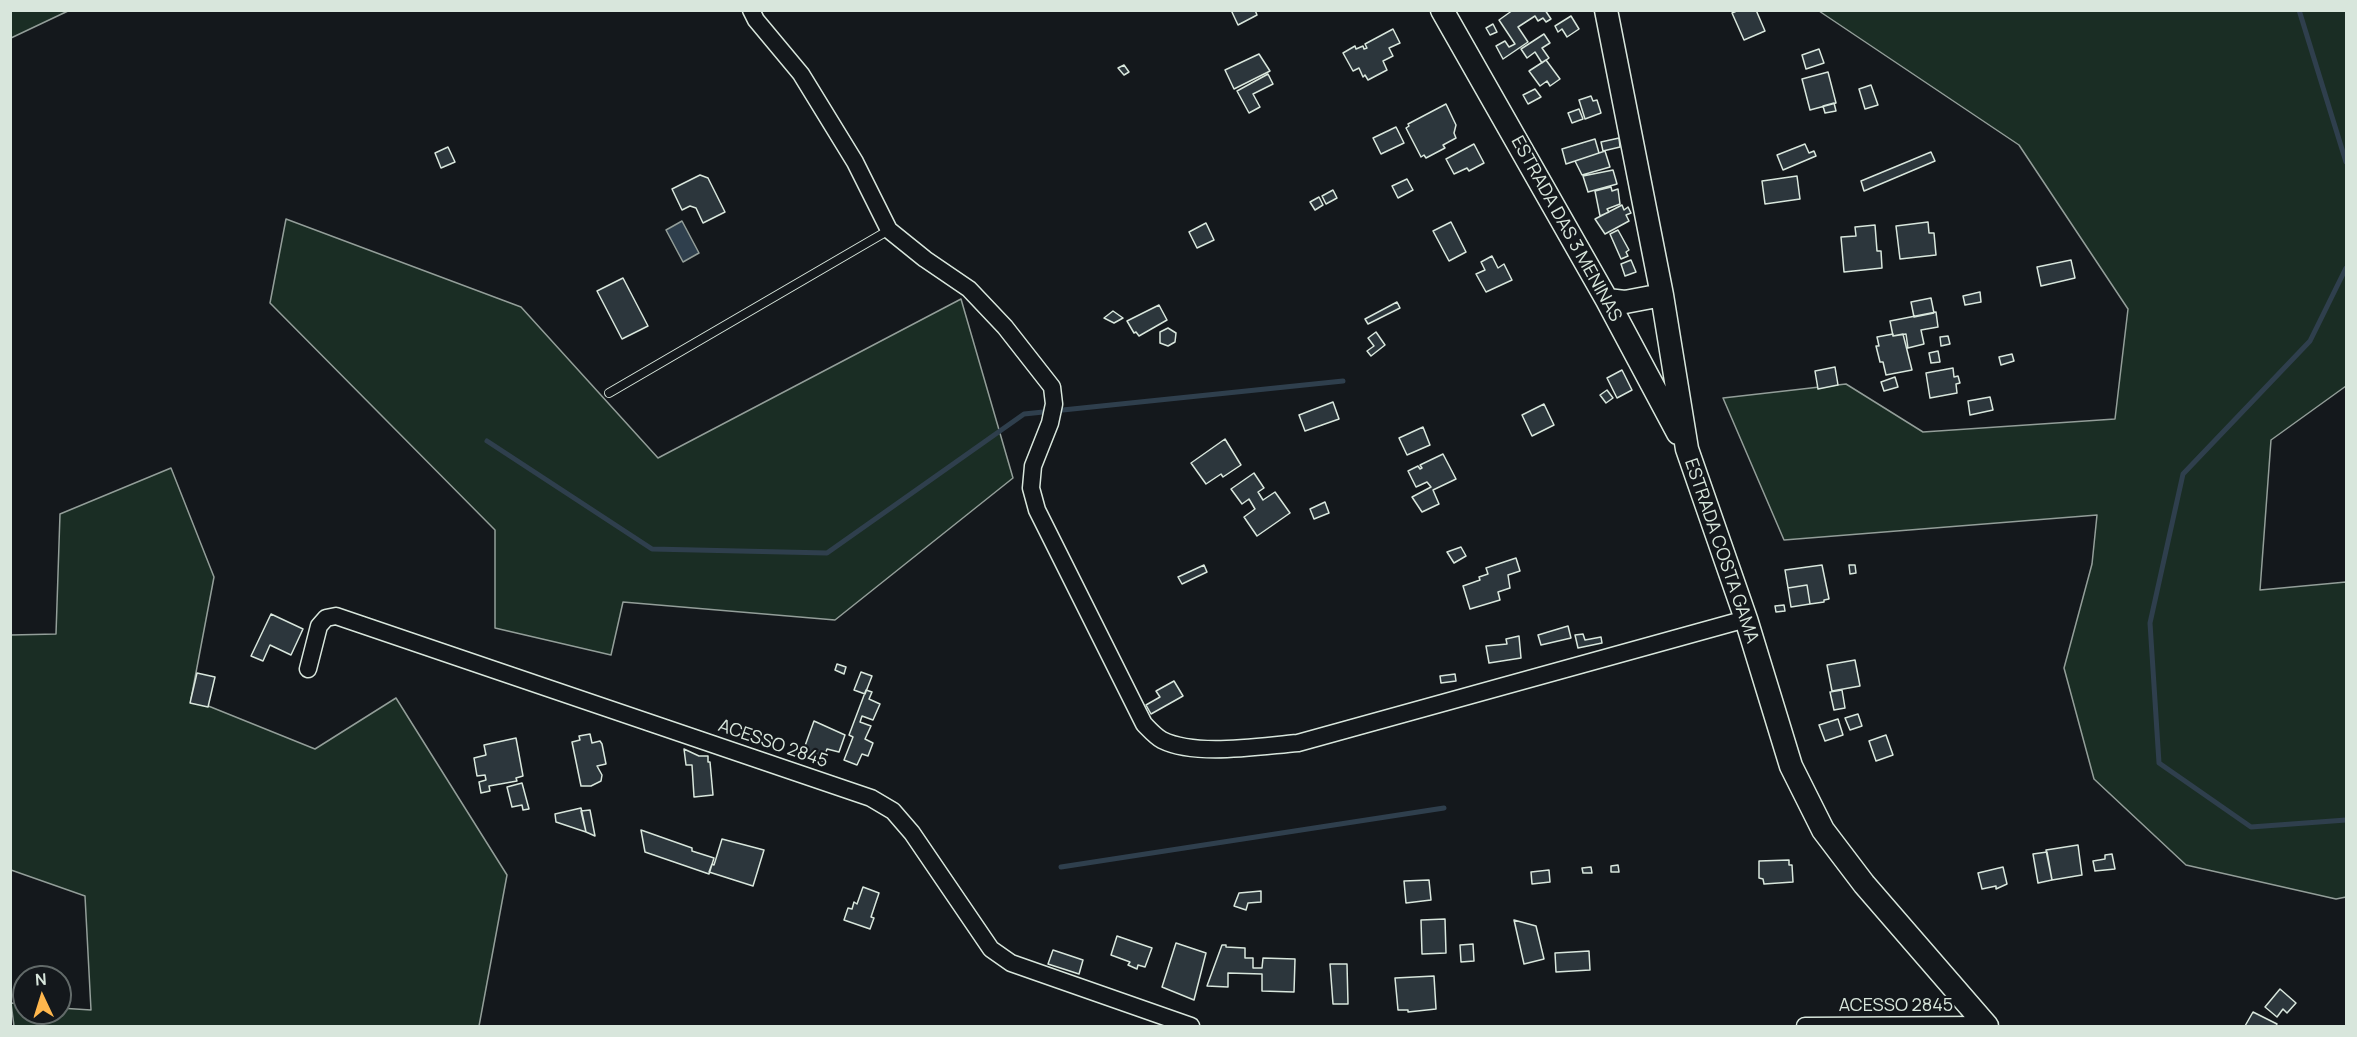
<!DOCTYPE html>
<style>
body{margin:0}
#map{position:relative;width:2357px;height:1037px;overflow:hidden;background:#14181c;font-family:Manrope,sans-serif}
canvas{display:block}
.frame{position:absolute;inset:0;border:12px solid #d8e6dc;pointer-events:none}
.north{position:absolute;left:12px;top:965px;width:60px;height:60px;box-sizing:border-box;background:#14181c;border:2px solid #626a69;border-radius:50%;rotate:356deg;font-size:16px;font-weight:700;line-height:24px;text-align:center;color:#d8e6dc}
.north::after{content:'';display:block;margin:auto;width:21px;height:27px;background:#ffb74d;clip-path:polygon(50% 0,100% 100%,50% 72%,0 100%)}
</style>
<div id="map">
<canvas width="2357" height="1037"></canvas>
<div class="frame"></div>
<div class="north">N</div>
</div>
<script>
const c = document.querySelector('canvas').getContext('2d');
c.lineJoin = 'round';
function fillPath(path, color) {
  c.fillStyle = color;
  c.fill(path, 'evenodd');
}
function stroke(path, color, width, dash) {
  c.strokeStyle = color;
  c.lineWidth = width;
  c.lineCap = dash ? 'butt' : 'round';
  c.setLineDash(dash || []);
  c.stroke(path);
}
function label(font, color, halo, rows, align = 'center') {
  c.font = font + ' Manrope,sans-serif';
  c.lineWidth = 4.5;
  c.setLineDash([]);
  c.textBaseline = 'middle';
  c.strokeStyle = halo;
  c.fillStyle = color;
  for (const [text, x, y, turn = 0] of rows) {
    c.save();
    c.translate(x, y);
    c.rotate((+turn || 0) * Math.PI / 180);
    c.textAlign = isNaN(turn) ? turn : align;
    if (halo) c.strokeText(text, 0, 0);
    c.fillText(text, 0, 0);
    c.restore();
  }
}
const green = new Path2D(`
 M11 10H68V11L11 38Z
 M1819 11H2346V386L2271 440 2260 590 2346 582V897L2336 899 2186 865 2094 779 2064 668 2092 564 2097 515 1784 540 1723 398 1846 384 1923 432 2115 419 2128 309 2019 145Z
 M286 219 521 307 658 458 961 299 1013 478 835 620 623 602 611 655 495 628V530L270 303Z
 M171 468 214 577 191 699 315 749 396 698 507 875 479 1026H14L11 1003 24 1004V1013H60V1008L91 1010 85 896 11 870V635L56 634 60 514Z`);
fillPath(green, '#1a2d24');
stroke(green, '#939e99', 1.5);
const water = new Path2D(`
 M682 221 699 253 683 262 666 230Z`);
fillPath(water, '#2f3f4d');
stroke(water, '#939e99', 1.5);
stroke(new Path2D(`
 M2299 10 2346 162
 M2346 268 2310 341 2183 474 2150 623 2159 763 2251 827 2346 820
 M487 441 652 549 827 553 1024 414 1343 381
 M1061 867 1444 808`), '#2f3f4d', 5);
const building = new Path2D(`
 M1231 10H1255L1257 15 1238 25Z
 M1513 10H1545L1551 19 1546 22 1543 18 1538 21 1535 16 1518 27 1528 42 1503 59 1496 46 1505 41 1509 47 1515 44 1499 20Z
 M1739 10H1756L1765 31 1744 40 1732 13Z
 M1571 16 1579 29 1567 37 1562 29 1558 32 1555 26Z
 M1493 24 1497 32 1490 35 1486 28Z
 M1393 29 1400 43 1389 48 1393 56 1383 61 1387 70 1368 80 1365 75 1363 77 1359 68 1353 71 1343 53 1355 46 1356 49 1363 46 1364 49 1367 48 1365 44Z
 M1544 34 1550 43 1542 48 1549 58 1542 63 1535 52 1527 58 1521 49Z
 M1819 49 1824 63 1806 69 1802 55Z
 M1259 54 1270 71 1234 89 1225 70Z
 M1546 60 1560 79 1550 86 1547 81 1540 86 1529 71Z
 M1124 65 1129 72 1124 75 1118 68Z
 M1828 72 1836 103 1810 110 1802 79Z
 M1268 74 1273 84 1253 94 1260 107 1249 113 1237 91Z
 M1871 85 1878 105 1865 109 1859 89Z
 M1535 89 1541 97 1528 104 1523 95Z
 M1591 96 1593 101 1597 100 1601 113 1585 119 1579 100Z
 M1834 103 1836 111 1825 113 1823 106Z
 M1446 104 1456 125 1454 133 1456 138 1443 145 1445 148 1426 158 1424 155 1421 157 1406 128 1409 126 1408 124Z
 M1579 109 1583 119 1572 123 1568 113Z
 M1396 127 1404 143 1381 154 1373 138Z
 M1619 138 1620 147 1603 151 1601 142Z
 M1595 139 1599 153 1566 164 1562 149Z
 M1474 144 1484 163 1469 171 1467 168 1454 174 1446 159Z
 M1805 144 1809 153 1814 151 1816 156 1783 170 1777 155Z
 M448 147 455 162 441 168 435 153Z
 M1605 151 1610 167 1582 175 1575 161Z
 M1931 152 1935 161 1864 191 1861 181Z
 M1613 170 1617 184 1588 192 1583 176Z
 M700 175 708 178 725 212 703 223 696 208 690 206 682 210 672 189Z
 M1797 176 1800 199 1765 204 1762 181Z
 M1407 179 1413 190 1398 198 1392 186Z
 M1611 187 1612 191 1618 189 1620 204 1607 209 1609 212 1600 216 1595 191Z
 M1333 190 1337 198 1326 204 1322 196Z
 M1319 197 1323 205 1315 210 1310 202Z
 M1622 205 1624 210 1628 207 1631 213 1626 215 1629 221 1605 234 1595 219Z
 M1451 222 1466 252 1449 261 1433 231Z
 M1928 222 1929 233H1934L1936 255 1900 259 1896 226Z
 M1206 223 1214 240 1197 248 1189 232Z
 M1875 225 1877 251H1881L1882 268 1844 272 1841 237 1856 236 1855 227Z
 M1618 230 1629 250 1626 252 1628 256 1621 259 1610 234Z
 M1492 256 1498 268 1504 264 1512 280 1486 292 1476 274 1485 270 1481 262Z
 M1631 260 1636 272 1625 276 1621 264Z
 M2071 260 2075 278 2041 286 2037 267Z
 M623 278 648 326 622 339 597 291Z
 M1980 292 1981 302 1965 305 1963 296Z
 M1931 298 1934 313 1914 317 1911 302Z
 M1397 302 1400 308 1368 324 1365 319Z
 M1159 305 1167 320 1139 336 1136 332 1134 333 1127 321Z
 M1113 311 1123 318 1114 323 1104 318Z
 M1936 312 1938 327 1921 330 1924 344 1908 348 1906 334 1893 336 1890 321Z
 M1168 328 1176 333 1175 342 1168 346 1160 343V332Z
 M1376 332 1385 345 1371 356 1367 351 1374 346 1368 338Z
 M1893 334V336L1903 334 1912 370 1886 375 1883 362H1880L1876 346H1879L1877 337Z
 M1948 336 1950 344 1941 346 1940 337Z
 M1938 351 1940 362 1931 363 1929 353Z
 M2012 354 2014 361 2001 365 1999 357Z
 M1835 367 1838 385 1818 389 1815 371Z
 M1953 368 1954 377 1958 376 1960 383 1956 384 1957 393 1930 398 1926 373Z
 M1622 370 1632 390 1617 398 1607 378Z
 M1895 377 1898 387 1884 391 1881 382Z
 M1607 390 1613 398 1606 403 1600 395Z
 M1990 397 1993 410 1970 415 1968 401Z
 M1333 402 1339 419 1305 431 1299 415Z
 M1544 404 1554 425 1532 436 1522 415Z
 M1423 427 1430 445 1407 455 1399 438Z
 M1225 439 1241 465 1223 477 1221 474 1206 484 1191 463Z
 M1443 454 1456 479 1433 490 1439 504 1422 512 1412 497 1431 487 1427 482 1416 487 1408 471 1418 466 1420 469 1422 468 1420 465Z
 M1254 473 1264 488 1258 492 1263 500 1275 492 1290 513 1257 536 1244 517 1255 509 1249 499 1242 504 1231 489Z
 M1325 502 1329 513 1314 519 1310 509Z
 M1461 547 1466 556 1454 563 1447 552Z
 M1516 558 1520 571 1508 575 1510 588 1498 592 1500 600 1470 609 1463 586 1480 580 1479 577 1488 574 1486 568Z
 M1204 565 1207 572 1182 584 1178 577Z
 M1822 565 1829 599 1824 600V602L1810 604 1807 585 1788 588 1785 570Z
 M1849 565H1855L1856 573 1850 574Z
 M1807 585 1810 604 1791 607 1788 588Z
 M1784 605 1785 611 1776 612 1775 606Z
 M271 614 303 629 291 655 270 645 263 661 251 656Z
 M1568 626 1571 638 1541 645 1538 635Z
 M1583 634 1585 640 1601 637 1602 643 1578 648 1575 635Z
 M1519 636 1521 658 1489 663 1486 646 1507 644 1506 639Z
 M1855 660 1860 686 1832 691 1827 665Z
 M837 664 846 667 844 674 835 670Z
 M861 672 872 676 865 694 854 690Z
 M197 673 215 677 208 707 190 703Z
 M1455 674 1456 681 1441 683 1440 676Z
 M1174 681 1183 696 1151 714 1146 705 1160 697 1156 691Z
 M866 690 872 692 869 699 880 704 873 720 862 716 860 722 871 726 865 739 873 743 868 756 862 754 857 765 844 760 853 737 849 735Z
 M1842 690 1845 708 1834 710 1830 692Z
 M1858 714 1862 726 1850 730 1845 718Z
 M1838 719 1843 735 1825 741 1819 725Z
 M814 721 845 735 839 752 827 749 823 761 802 754Z
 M590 734 592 743 600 741 602 744 606 764 597 766 602 775 601 781 591 786H581L572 742 580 740 579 736Z
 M1886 735 1893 755 1876 761 1869 741Z
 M516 738 523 776 516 778 517 781 489 786 490 791 481 793 479 782 486 780 485 775 477 776 474 758 486 755 484 745Z
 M684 749 699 756H708V762H710L713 795 694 797 692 765H686Z
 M522 783 529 809 523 810 522 805 512 807 507 787Z
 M581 808 586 832 556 822 555 814Z
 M590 810 595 836 586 832 581 811Z
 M641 830 692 848V851L714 858 709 874 645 852Z
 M722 839 764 850 753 886 709 872 712 864 714 865Z
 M2078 845 2082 875 2052 880 2046 850Z
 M2047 852 2052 880 2038 883 2033 854Z
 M2112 854 2115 869 2095 871 2093 861 2105 859V855Z
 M1789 860V865H1792L1793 882 1764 884 1763 879 1759 878V861Z
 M1618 865 1619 872H1611V866Z
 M1591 867 1592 873H1583L1582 868Z
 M2003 867 2007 884 1996 889V886L1982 889 1978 873Z
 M1549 870 1550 882 1532 884 1531 872Z
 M1429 880 1431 900 1406 903 1404 881Z
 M863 887 879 893 871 917 874 918 870 929 844 920 848 908 852 909 854 902 857 904Z
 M1261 891V902L1248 903 1246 910 1234 906 1239 893Z
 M1445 919 1446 953 1422 954 1421 920Z
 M1514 920 1536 926 1544 959 1524 964Z
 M1117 936 1152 948 1145 967 1138 965 1137 969 1128 965 1130 962 1111 955Z
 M1176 943 1206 953 1194 1000 1162 987Z
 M1473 944 1474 961 1461 962 1460 945Z
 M1222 945H1226V947L1245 948V958H1253V968H1262L1263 958 1295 959 1294 992 1262 991V974L1228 973V987L1207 986Z
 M1053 950 1083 960 1079 974 1048 964Z
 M1589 951 1590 970 1556 972 1555 953Z
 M1330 964H1347L1348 1004H1333Z
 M1434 976 1436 1009 1408 1012V1010H1398L1395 978Z
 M2280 989 2296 1003 2287 1013 2283 1009 2277 1017 2265 1007Z
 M2253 1012 2277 1024 2276 1026H2245Z`);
fillPath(building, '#2c363c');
stroke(building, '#d8e6dc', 1.5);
const service = new Path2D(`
 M609 393 889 230`);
const minor = new Path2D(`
 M751 10 756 20 801 74 855 162 889 230 925 259 969 289 1005 327 1052 387 1054 404 1050 423 1033 466 1031 488 1037 510 1144 724C1149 729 1155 736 1162 740 1196 757 1260 746 1298 743L1746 619
 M308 669 319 626 326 618 336 616 871 798 893 811 912 833 991 949 1011 963 1191 1026
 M1805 1026 1986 1025`);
const secondary = new Path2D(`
 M1442 10 1607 300 1678 433
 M1606 10 1662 295 1687 449 1746 619 1791 766 1823 830 1864 884 1987 1026
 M1607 300 1625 302 1662 295`);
stroke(service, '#d8e6dc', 10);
stroke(minor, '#d8e6dc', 19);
stroke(secondary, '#d8e6dc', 25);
stroke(service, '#14181c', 8);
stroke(minor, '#14181c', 16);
stroke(secondary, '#14181c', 22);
label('18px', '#d8e6dc', '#14181c', [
 ["ESTRADA DAS 3 MENINAS",1566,229,61],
 ["ESTRADA COSTA GAMA",1721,551,71],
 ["ACESSO 2845",773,744,19],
 ["ACESSO 2845",1896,1006]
]);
</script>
